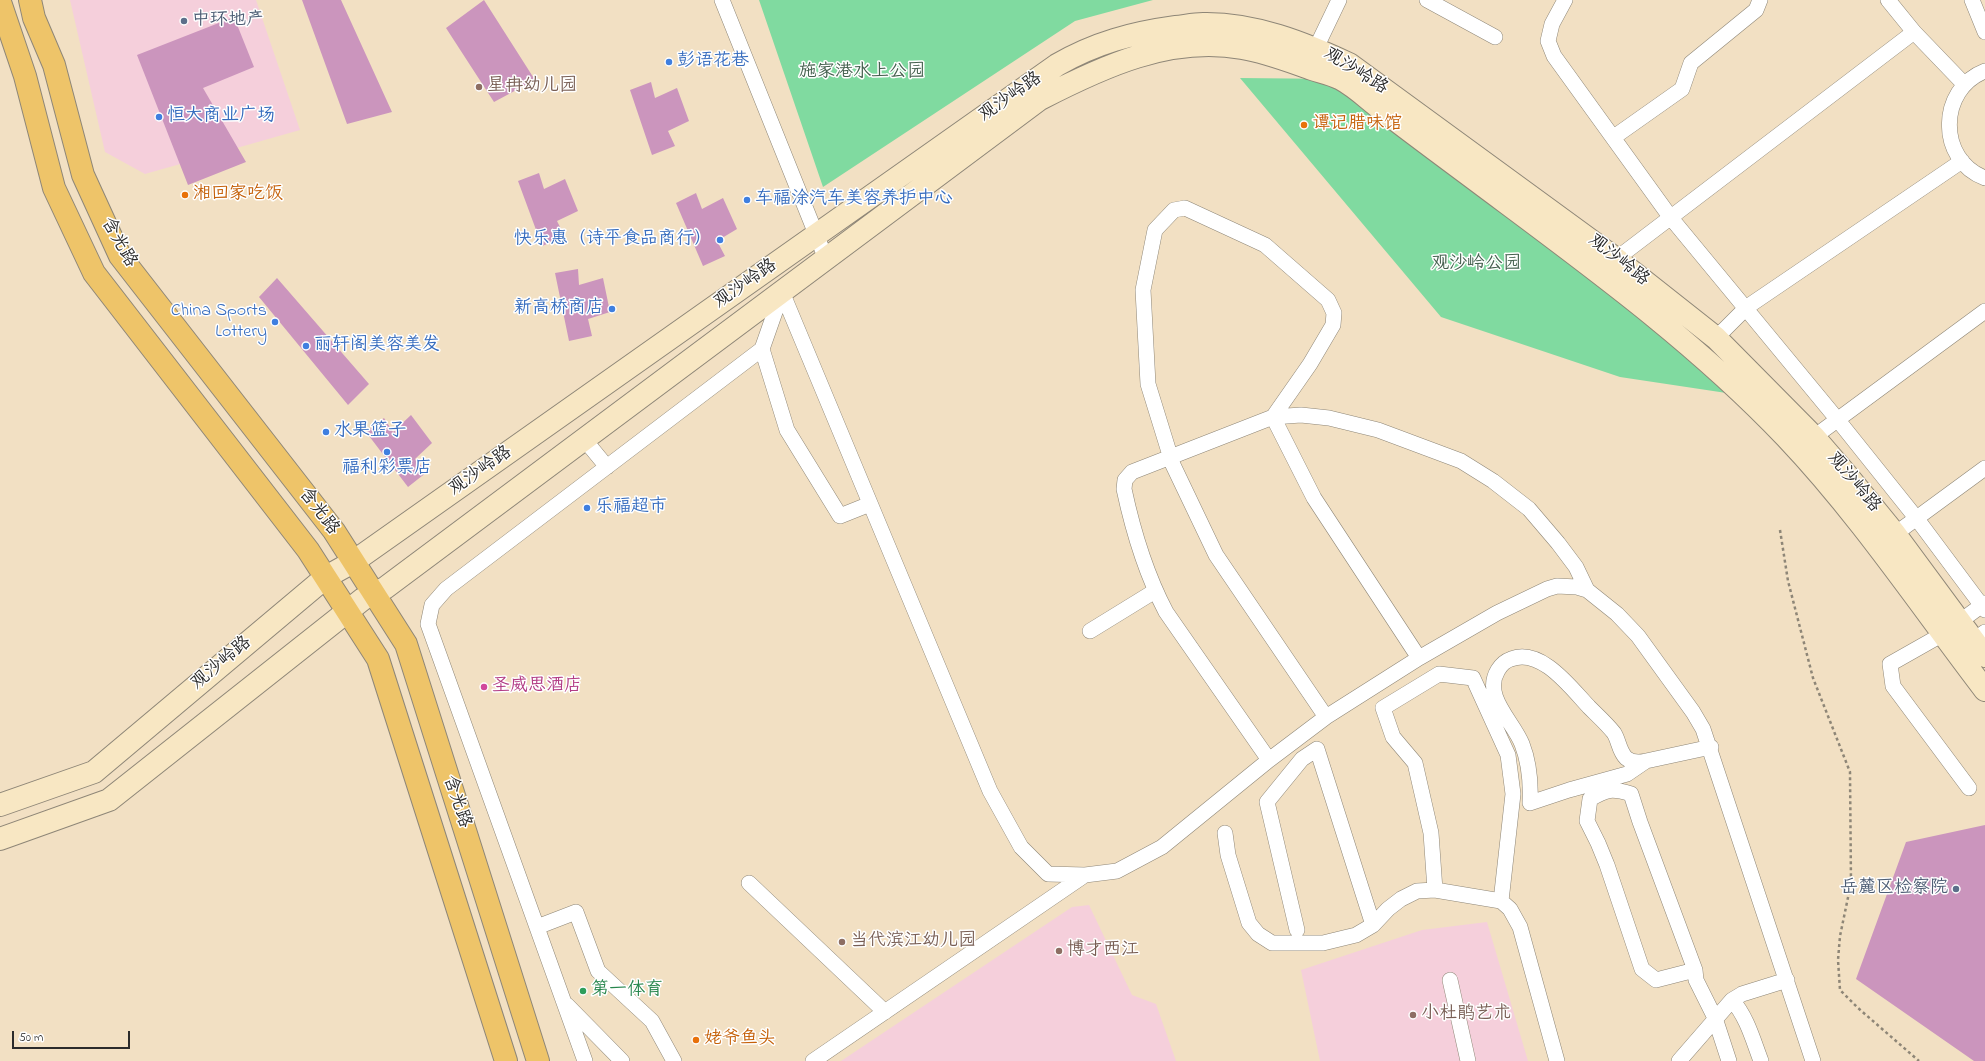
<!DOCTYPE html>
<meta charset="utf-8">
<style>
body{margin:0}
#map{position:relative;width:1985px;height:1061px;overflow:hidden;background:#f2e0c3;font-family:"Indie Flower",sans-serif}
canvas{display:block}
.scale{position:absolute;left:12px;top:1031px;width:118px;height:18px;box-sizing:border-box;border:2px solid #2b2b2b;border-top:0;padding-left:5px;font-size:12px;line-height:14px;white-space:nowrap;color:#2b2b2b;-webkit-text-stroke:3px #fff;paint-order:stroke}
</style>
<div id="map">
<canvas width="1985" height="1061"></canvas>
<div class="scale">50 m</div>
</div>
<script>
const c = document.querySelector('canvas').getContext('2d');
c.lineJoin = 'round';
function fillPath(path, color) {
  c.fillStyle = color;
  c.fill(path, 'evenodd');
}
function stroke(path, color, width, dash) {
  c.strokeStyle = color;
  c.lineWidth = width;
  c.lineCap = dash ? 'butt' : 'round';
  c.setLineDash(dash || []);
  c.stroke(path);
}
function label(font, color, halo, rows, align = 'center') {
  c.font = font + ' "Indie Flower","LXGW WenKai TC",sans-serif';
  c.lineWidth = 3;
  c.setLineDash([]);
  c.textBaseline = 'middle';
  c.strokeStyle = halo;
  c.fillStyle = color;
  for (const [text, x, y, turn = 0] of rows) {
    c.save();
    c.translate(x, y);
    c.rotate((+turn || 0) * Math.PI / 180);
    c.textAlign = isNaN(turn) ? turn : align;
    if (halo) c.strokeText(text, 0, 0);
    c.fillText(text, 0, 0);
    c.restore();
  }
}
fillPath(new Path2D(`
 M70 0H256L300 130 145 174 105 152Z
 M1089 905 1132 995 1156 1004 1176 1061H841L1072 907Z
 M1487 922 1528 1061H1320L1301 970 1422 930Z`), '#f5cfdb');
fillPath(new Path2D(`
 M759 0H1153L1075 21 823 187Z
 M1240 78 1341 79 1733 394 1620 377 1441 317Z`), '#80daa0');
fillPath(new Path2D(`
 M302 0H341L392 112 347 124Z
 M484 0 535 80 494 102 446 28Z
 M234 17 254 67 203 88 246 162 188 185 137 55Z
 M651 82 655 98 677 88 689 121 668 131 675 146 652 155 630 90Z
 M539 173 544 189 565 179 578 211 557 221 565 237 542 246 518 181Z
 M696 193 702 209 723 198 737 229 717 241 725 256 703 266 676 203Z
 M578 269 579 285 603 278 610 312 588 319 592 336 569 341 555 273Z
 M277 278 369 384 348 405 259 297Z
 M411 415 432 443 415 459 427 472 408 487 366 432 384 418 393 432Z
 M1985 825V1061H1974L1856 979 1906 842Z`), '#cb95bd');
const street = new Path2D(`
 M722 0 826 259
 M1427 0 1495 37
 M1565 0 1552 24 1548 41 1554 56 1671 218 1837 419 1917 519 1985 610
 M1888 0 1914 32 1964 84
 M1972 0 1985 32
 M1316 48 1339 0
 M1985 71C1938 89 1937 160 1985 178
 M1614 137 1682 89 1691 63 1756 10 1760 0
 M1616 259 1914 32
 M782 292 990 791 1021 847 1048 874 1085 875 1117 871 1162 847 1269 760 1326 717 1419 658 1497 613 1547 589 1557 586 1577 587 1587 590 1617 614 1638 636 1693 712 1703 729 1813 1061
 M1716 338 1747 307 1962 161
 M762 349 787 430 840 516 870 504
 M1814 437 1985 311
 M584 439 607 467
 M1895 534 1985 468
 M1090 631 1155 591
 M1966 646 1985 632
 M1326 717 1216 555 1173 465 1148 384 1143 290 1155 230 1174 210 1185 208 1265 245 1328 300 1334 313 1333 325 1310 364 1273 417 1314 498 1419 658
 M1269 760 1166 612C1146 574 1133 531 1124 489L1125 480 1132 472 1273 417 1301 415 1329 418 1378 430 1461 461 1493 481 1529 509 1558 543 1576 567 1587 590
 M1646 761 1627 774 1569 790 1530 803C1531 783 1529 762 1522 744 1513 721 1482 696 1498 670 1501 665 1505 661 1511 659 1541 647 1571 688 1589 707 1597 715 1607 724 1614 733 1619 741 1619 751 1626 758 1632 763 1638 763 1646 761L1711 747
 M1969 788 1893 686 1890 664 1943 634 1985 603
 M1225 833 1228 855 1249 923 1258 934 1272 943H1323L1356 935 1373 925 1388 909 1401 899 1417 891 1435 890 1501 901 1510 909 1520 927 1557 1061
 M749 883 885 1012
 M1435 890 1431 833 1415 763 1393 737 1383 708 1439 674 1473 678 1508 755 1513 794 1501 901
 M537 927 576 912 598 971 652 1021 674 1061
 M1297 930 1267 802 1302 759 1317 749 1373 925
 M1695 970 1656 980 1642 969 1607 865 1598 843 1587 821 1590 799C1607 789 1612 788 1631 794L1640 822 1695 970 1696 980 1715 1018 1729 1061
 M1450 980 1468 1061
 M1732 1000C1747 1017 1753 1040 1761 1061
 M567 1005 622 1061
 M585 1061 428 624 432 605 446 589 762 349 782 292
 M813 1061 1085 875
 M1679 1061 1732 1000 1742 994 1787 980`);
const secondary = new Path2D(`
 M0 805 94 772 326 577 353 562 1057 65C1095 43 1132 33 1176 27 1185 26 1194 24 1203 24 1254 23 1304 43 1349 64L1616 259 1716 338 1814 437 1846 474 1895 534 1985 656
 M0 839 109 800 363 599 385 588 1040 99C1102 67 1170 35 1242 48 1266 52 1289 61 1312 69 1321 72 1332 74 1341 79 1356 87 1370 101 1385 112 1415 135 1446 158 1477 181 1584 261 1694 340 1786 437 1860 515 1920 605 1985 690`);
const primary = new Path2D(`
 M30 0 34 18 54 65 83 175 120 256 334 531 406 644 538 1061
 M0 2 25 76 54 188 94 273 308 550 378 659 506 1061`);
stroke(street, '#8e8677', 16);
stroke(secondary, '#8e8677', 24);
stroke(primary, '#8e8677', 24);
stroke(new Path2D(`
 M1780 530 1788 581 1813 678 1850 772 1851 883 1840 936 1838 960 1840 990 1858 1008 1919 1061`), '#8e8677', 2.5, [3, 3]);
stroke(street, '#fff', 15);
stroke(secondary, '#f8e7c3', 22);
stroke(primary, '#eec469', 22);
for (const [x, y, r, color] of [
 [184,21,4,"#5c6f8a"],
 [669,62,4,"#3f7fe0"],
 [479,87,4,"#8d6e63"],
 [159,117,4,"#3f7fe0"],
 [1304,125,4,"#e8710a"],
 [185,195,4,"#e8710a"],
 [747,200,4,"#3f7fe0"],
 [720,240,4,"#3f7fe0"],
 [612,309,4,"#3f7fe0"],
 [275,322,4,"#3f7fe0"],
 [306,346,4,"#3f7fe0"],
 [326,432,4,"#3f7fe0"],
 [387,452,4,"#3f7fe0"],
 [587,508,4,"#3f7fe0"],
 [484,687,4,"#d1479c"],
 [1956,889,4,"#5c6f8a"],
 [842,942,4,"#8d6e63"],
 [1059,951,4,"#8d6e63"],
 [583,991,4,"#2e9e5b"],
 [1413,1015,4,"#8d6e63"],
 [696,1040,4,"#e8710a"]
]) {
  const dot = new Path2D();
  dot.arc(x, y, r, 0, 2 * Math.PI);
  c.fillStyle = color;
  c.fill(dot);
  stroke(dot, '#fff', 1.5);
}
label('18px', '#4e5e75', '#fff', [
 ["中环地产",192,21],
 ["岳麓区检察院",1948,889,"right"]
], 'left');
label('18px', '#366cbe', '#fff', [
 ["彭语花巷",677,62],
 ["恒大商业广场",167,117],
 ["车福涂汽车美容养护中心",755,200],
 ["快乐惠（诗平食品商行）",712,240,"right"],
 ["新高桥商店",604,309,"right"],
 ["China Sports",267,312,"right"],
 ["Lottery",267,333,"right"],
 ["丽轩阁美容美发",314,346],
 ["水果篮子",334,432],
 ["福利彩票店",387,469,"center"],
 ["乐福超市",595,508]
], 'left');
label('18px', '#2b2b2b', '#fff', [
 ["观沙岭路",1355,72,32],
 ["观沙岭路",1011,98,-35],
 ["含光路",118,243,61],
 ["观沙岭路",1618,261,38],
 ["观沙岭路",746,285,-35],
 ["观沙岭路",481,472,-35],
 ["观沙岭路",1853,483,50],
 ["含光路",318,512,53],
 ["观沙岭路",222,664,-40],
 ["含光路",456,802,72]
]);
label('18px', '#44604e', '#fff', [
 ["施家港水上公园",862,73],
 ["观沙岭公园",1476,265]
]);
label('18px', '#785e54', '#fff', [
 ["星冉幼儿园",487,87],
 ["当代滨江幼儿园",850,942],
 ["博才西江",1067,951],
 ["小杜鹃艺术",1421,1015]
], 'left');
label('18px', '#c56008', '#fff', [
 ["谭记腊味馆",1312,125],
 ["湘回家吃饭",193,195],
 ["姥爷鱼头",704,1040]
], 'left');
label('18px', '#b23c85', '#fff', [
 ["圣威思酒店",492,687]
], 'left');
label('18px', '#27864d', '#fff', [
 ["第一体育",591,991]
], 'left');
</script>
